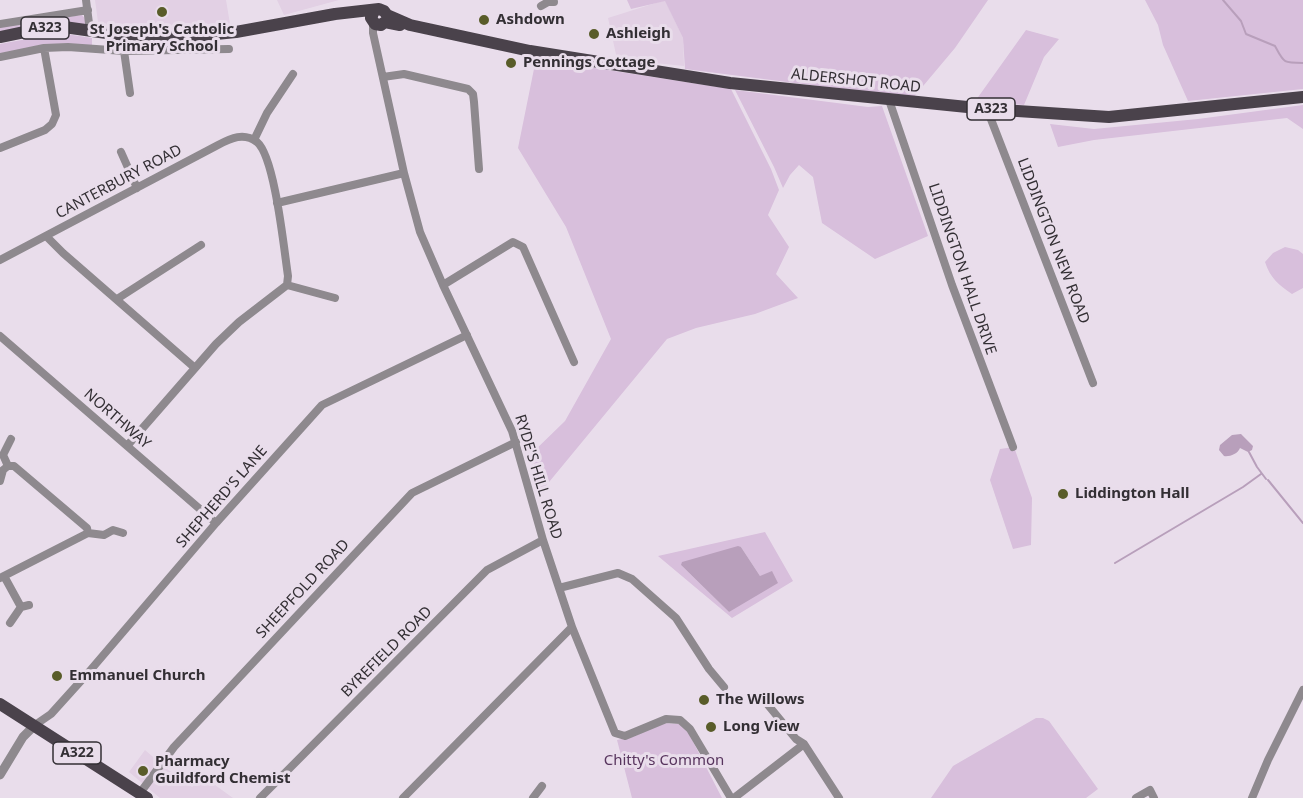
<!DOCTYPE html>
<style>
body{margin:0}
canvas{display:block;background:#e9ddeb}
</style>
<canvas width="1303" height="798"></canvas>
<script>
const c = document.querySelector('canvas').getContext('2d');
c.lineJoin = 'round';
function fillPath(path, color) {
  c.fillStyle = color;
  c.fill(path, 'evenodd');
}
function stroke(path, color, width, dash) {
  c.strokeStyle = color;
  c.lineWidth = width;
  c.lineCap = dash ? 'butt' : 'round';
  c.setLineDash(dash || []);
  c.stroke(path);
}
function label(font, color, halo, rows, align = 'center') {
  c.font = font + ' "Noto Sans",sans-serif';
  c.lineWidth = 6;
  c.setLineDash([]);
  c.textBaseline = 'middle';
  c.strokeStyle = halo;
  c.fillStyle = color;
  for (const [text, x, y, turn = 0] of rows) {
    c.save();
    c.translate(x, y);
    c.rotate((+turn || 0) * Math.PI / 180);
    c.textAlign = isNaN(turn) ? turn : align;
    if (halo) c.strokeText(text, 0, 0);
    c.fillText(text, 0, 0);
    c.restore();
  }
}
fillPath(new Path2D(`
 M95 0H226L230 24 166 31 101 25 98 22Z
 M277 0H339L284 15Z
 M665 0 683 38 684 66 617 59 608 18Z
 M145 750 167 769 192 787 204 777 233 798H160L129 772Z`), '#e2d0e4');
fillPath(new Path2D(`
 M627 0H988L955 48 913 98 685 69 683 38 665 1 631 9Z
 M1145 0H1303V89L1188 101 1163 45 1158 25Z
 M82 15 87 21 85 25 0 33V27L9 25Z
 M1026 30 1059 39 1044 57 1024 105 976 100Z
 M59 33 92 38V45L0 54V44Z
 M536 59 731 89 771 169 779 190 768 215 789 247 776 274 798 298 755 314 696 328 667 339 540 493 529 456 565 421 611 339 566 227 518 148Z
 M735 90 868 107 882 106 928 236 875 259 822 223 813 177 799 165 790 175 783 188 774 167Z
 M1303 105V129L1287 118 1094 140 1058 147 1050 124 1094 129 1198 119Z
 M1285 247 1298 250 1303 254V288L1292 294C1279 285 1270 278 1265 262L1273 253Z
 M1014 447 1032 498 1031 545 1013 549 990 480 1000 449Z
 M765 532 793 581 732 618 658 556ZM741 547 760 576 729 612 681 565Z
 M1036 718H1043L1049 721 1098 789 1086 798H931L953 766Z
 M662 723 679 724 688 732 722 798H632L617 740 635 736Z`), '#d8bfdc');
fillPath(new Path2D(`
 M1241 434 1253 446 1252 450 1248 452 1240 448C1238 454 1229 457 1224 456L1219 450 1220 445 1232 435Z
 M738 546 741 547 760 576 772 571 778 583 729 612 681 565 682 562Z`), '#b89fbb');
stroke(new Path2D(`
 M1223 0 1241 21 1246 34 1275 46C1284 63 1283 63 1303 63
 M1249 452 1257 467 1266 479
 M1268 480 1303 523
 M1115 563 1243 487 1261 474`), '#b89fbb', 2);
stroke(new Path2D(`
 M86 0 90 31
 M541 6 548 2H554
 M373 22V33L404 173 420 232 443 285 512 431 543 540 572 627 615 733 625 736 666 719 680 720 690 729 731 798
 M0 24 88 10
 M124 51 130 93
 M0 57 44 48 68 47 124 51 229 49
 M383 77 404 74 468 89 473 94 474 102 479 169
 M889 100 952 285 1013 447
 M987 109 1093 383
 M254 140 267 113 293 74
 M0 148 45 130 52 124 56 115 44 48
 M121 152 137 188
 M277 203 404 173
 M46 236 63 253 195 368
 M0 260 218 145C231 138 244 132 257 142 275 157 284 250 288 276L287 285
 M287 285 335 298
 M443 285 513 242 523 247 574 362
 M117 299 201 245
 M0 336 216 523
 M127 446 216 344 239 322 287 285
 M8 466 3 455 11 439
 M0 481 3 470 8 466H14L87 528 88 533
 M88 533 104 535 113 530 123 533
 M4 576 21 607 29 605
 M0 578 88 533
 M559 588 618 573 632 579 676 618 709 669 724 687
 M10 623 21 607
 M768 705 796 739 804 744 839 798
 M35 725 51 714 88 673 216 523 322 405 467 335
 M140 793 174 747 412 493 516 442
 M260 798 487 570 543 540
 M403 798 572 627
 M533 798 542 786
 M734 798 804 744
 M1136 798 1150 790 1154 798
 M1252 798 1268 760 1303 690`), '#8e898e', 8);
stroke(new Path2D(`
 M0 775 23 737 35 725`), '#8e898e', 9);
stroke(new Path2D(`
 M374 11 371 18 375 24 381 25 385 22 400 25
 M0 37 39 29 64 27 142 38 186 37 236 32 335 14 379 9 384 11 387 15 410 25 530 51 730 83 987 109 1109 117 1303 97
 M0 704 147 798`), '#4a424b', 12);
for (const [x, y, r, color] of [
 [162,12,6,"#595c29"],
 [484,20,6,"#595c29"],
 [594,34,6,"#595c29"],
 [511,63,6,"#595c29"],
 [1063,494,6,"#595c29"],
 [57,676,6,"#595c29"],
 [704,700,6,"#595c29"],
 [711,727,6,"#595c29"],
 [143,771,6,"#595c29"]
]) {
  const dot = new Path2D();
  dot.arc(x, y, r, 0, 2 * Math.PI);
  c.fillStyle = color;
  c.fill(dot);
  stroke(dot, '#e9ddeb', 2);
}
for (const [x, y, w] of [
 [45,28,48],
 [991,109,48],
 [77,753,48]
]) {
  const box = new Path2D();
  box.roundRect(x - w / 2, y - 11, w, 22, 4.5);
  c.fillStyle = '#e9ddeb';
  c.fill(box);
  stroke(box, '#332f34', 1.5);
}
label('bold 14px', '#332f34', null, [
 ["A323",45,28],
 ["A323",991,109],
 ["A322",77,753]
]);
label('bold 15px', '#332f34', '#e9ddeb', [
 ["Ashdown",496,20],
 ["St Joseph's Catholic",162,30,"center"],
 ["Primary School",162,47,"center"],
 ["Ashleigh",606,34],
 ["Pennings Cottage",523,63],
 ["Liddington Hall",1075,494],
 ["Emmanuel Church",69,676],
 ["The Willows",716,700],
 ["Long View",723,727],
 ["Pharmacy",155,762],
 ["Guildford Chemist",155,779]
], 'left');
label('15px', '#332f34', '#e9ddeb', [
 ["ALDERSHOT ROAD",856,81,6],
 ["CANTERBURY ROAD",119,182,-28],
 ["LIDDINGTON NEW ROAD",1053,241,69],
 ["LIDDINGTON HALL DRIVE",962,269,71],
 ["NORTHWAY",117,419,41],
 ["RYDE'S HILL ROAD",538,477,73],
 ["SHEPHERD'S LANE",222,497,-49],
 ["SHEEPFOLD ROAD",303,589,-47],
 ["BYREFIELD ROAD",387,652,-45]
]);
label('15px', '#58355e', '#e9ddeb', [
 ["Chitty's Common",664,761]
]);
</script>
